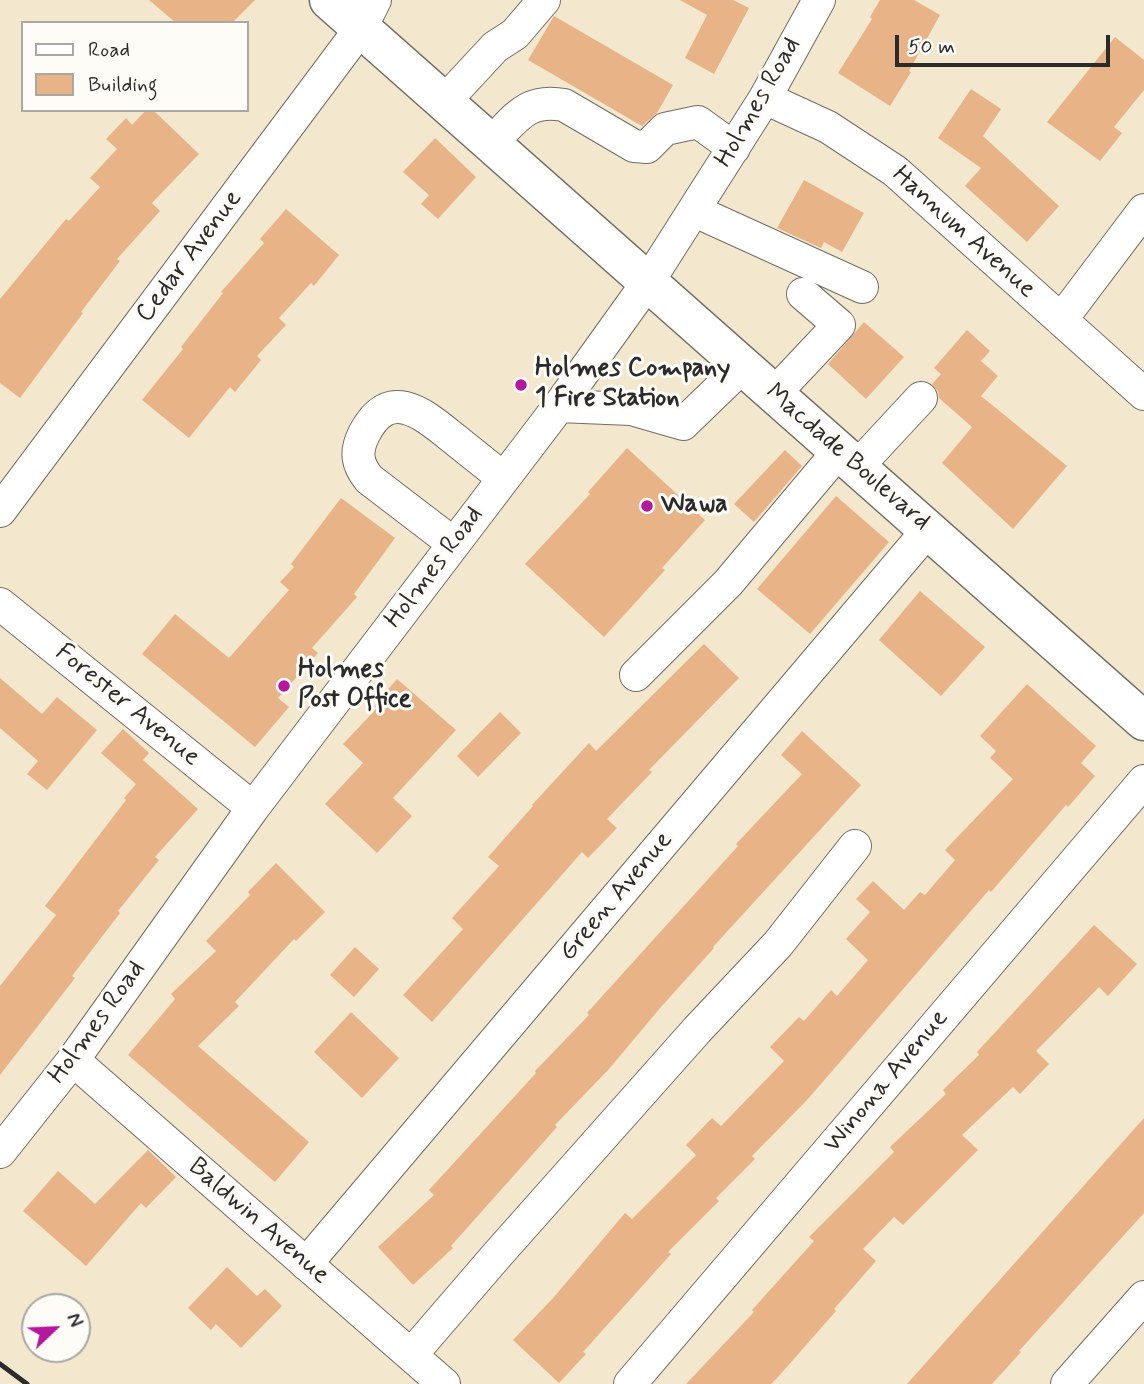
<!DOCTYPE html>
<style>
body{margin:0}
#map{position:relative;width:1144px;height:1384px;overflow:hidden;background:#f3e7ce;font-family:Mynerve,sans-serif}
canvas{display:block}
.legend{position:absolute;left:21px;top:21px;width:228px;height:91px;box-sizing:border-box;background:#fdfcf7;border:2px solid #a9a8a5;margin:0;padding:9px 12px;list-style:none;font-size:21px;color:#2b2b2b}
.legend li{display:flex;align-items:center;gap:14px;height:35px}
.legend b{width:35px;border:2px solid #a9a8a5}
.north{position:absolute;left:21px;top:1293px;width:70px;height:70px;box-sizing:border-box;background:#fdfcf7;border:2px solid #a9a8a5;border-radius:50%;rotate:67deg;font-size:19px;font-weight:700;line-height:28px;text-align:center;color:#2b2b2b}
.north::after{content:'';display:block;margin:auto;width:24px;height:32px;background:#b5179e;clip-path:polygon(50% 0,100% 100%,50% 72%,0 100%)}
.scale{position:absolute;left:895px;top:35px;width:215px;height:32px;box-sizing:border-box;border:4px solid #2b2b2b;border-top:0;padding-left:9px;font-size:21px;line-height:24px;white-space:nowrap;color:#2b2b2b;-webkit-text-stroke:5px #fdfcf7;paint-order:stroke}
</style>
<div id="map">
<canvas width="1144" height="1384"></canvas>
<ul class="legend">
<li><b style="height:9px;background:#fff"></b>Road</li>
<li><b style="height:19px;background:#e9b388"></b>Building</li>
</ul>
<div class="north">N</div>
<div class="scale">50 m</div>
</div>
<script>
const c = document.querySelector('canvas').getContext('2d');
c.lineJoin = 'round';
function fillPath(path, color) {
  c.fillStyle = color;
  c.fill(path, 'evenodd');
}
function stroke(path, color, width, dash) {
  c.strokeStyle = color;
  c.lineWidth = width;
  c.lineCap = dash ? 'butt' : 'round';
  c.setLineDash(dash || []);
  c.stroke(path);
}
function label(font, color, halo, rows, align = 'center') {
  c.font = font + ' Mynerve,sans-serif';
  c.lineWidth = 6;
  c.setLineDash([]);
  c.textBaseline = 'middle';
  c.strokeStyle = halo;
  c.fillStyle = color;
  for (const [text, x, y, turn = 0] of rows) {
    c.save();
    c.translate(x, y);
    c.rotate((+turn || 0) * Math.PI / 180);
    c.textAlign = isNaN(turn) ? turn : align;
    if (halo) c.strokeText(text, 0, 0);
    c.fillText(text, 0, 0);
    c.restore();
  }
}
fillPath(new Path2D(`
 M149 0H255L232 23H176Z
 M680 0H733L749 8 714 74 685 58 707 15Z
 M880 0H914L940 15 909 71 911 72 890 106 838 73 872 19 870 17Z
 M554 16 673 85 657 113 642 126 528 60Z
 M1115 37 1144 60V90L1114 127 1122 133 1100 161 1047 122Z
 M971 89 1001 109 983 136 1059 206 1027 242 965 186 981 168 938 138Z
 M146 110H153L199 154 152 203 160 211 117 259 120 261 81 312 83 313 20 398 0 383V299L66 219 69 221 100 187 90 178 117 149 106 139 126 118 132 125Z
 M435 138 476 177 438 219 421 204 429 195 403 172Z
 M804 180 864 213 842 252 824 242 821 248 777 228Z
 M286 209 339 255 314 286 311 283 279 318 286 325 257 356 261 360 235 392 230 387 189 438 142 400 183 349 181 347 223 293 221 292 264 243 260 239Z
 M864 322 904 357 866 399 828 364Z
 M967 330 990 351 981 361 998 376 981 396 1067 466 1013 529 942 463 972 427 939 398 938 392 932 384 941 374 934 368Z
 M627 448 705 520 662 568 665 570 604 637 525 564 590 494 588 492Z
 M785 450 802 466 754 522 734 504Z
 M836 496 889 542 810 634 757 589Z
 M341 498 395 538 354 594 357 597 312 648 318 653 278 698 289 707 255 747 142 654 175 614 229 658 289 590 280 582 294 567 291 564Z
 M920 591 985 647 941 696 879 640Z
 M704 644 739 678 649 770 652 772 607 819 617 828 588 858 582 852 432 1022 403 995 463 929 452 918 499 866 488 857 533 806 532 805 589 743 596 751Z
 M0 678 42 714 57 697 97 730 47 790 27 774 38 761 0 728Z
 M397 679 456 730 393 798 412 816 377 853 325 804 363 763 343 744 377 708 374 706Z
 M1027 684 1096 746 1081 763 1095 776 1068 807 1066 805 991 892 989 890 807 1100 752 1156 755 1159 716 1198 719 1201 668 1252 671 1254 583 1352 586 1354 559 1383 513 1340 554 1297 625 1213 632 1219 696 1155 686 1145 712 1118 721 1126 784 1061 770 1047 799 1017 804 1021 831 990 837 996 868 960 846 939 870 912 856 899 873 881 904 910 920 892 925 895 955 860 945 850 1013 779 990 758 996 751 980 736Z
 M500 712 521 733 478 777 457 756Z
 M123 729 149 753 143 760 198 809 155 857 159 860 118 911 120 913 72 976 75 978 0 1075V986L56 915 45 906 126 800 124 798 136 784 101 753Z
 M802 731 861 785 713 947 714 948 661 1007 609 1069 555 1125 557 1127 451 1246 453 1248 413 1285 378 1247 434 1195 429 1190 536 1073 535 1071 589 1015 587 1013 738 846 736 844 802 774 781 755Z
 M276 863 325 912 296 941 294 939 235 1002 239 1006 198 1046 309 1142 275 1182 128 1055 175 999 171 994 216 951 206 941 250 895 248 892Z
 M1094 925 1137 964 1108 996 1099 987 1036 1051 1049 1064 1020 1094 1013 1087 962 1135 978 1150 903 1225 894 1217 863 1249 876 1261 834 1309 836 1311 778 1377 771 1384H686L754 1312 752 1310 814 1241 809 1237 894 1152 890 1147 946 1094 943 1090 979 1055 977 1052Z
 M355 947 379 969 354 997 330 975Z
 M351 1012 399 1058 362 1098 314 1052Z
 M1144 1118V1213L1019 1351 1021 1352 992 1384H907Z
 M148 1150 176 1177 146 1208 141 1203 86 1266 23 1211 58 1171 95 1204Z
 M227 1267 257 1296 265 1289 282 1306 241 1348 216 1324 211 1330 188 1308Z`), '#e9b388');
const minor = new Path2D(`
 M765 98 828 127 895 171 1144 394
 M444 102 495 47 515 34 544 0
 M491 143C516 119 526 98 564 105L634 146 647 147 665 129 698 122 734 148
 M695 211 862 287
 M1061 320 1144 210
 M774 394 839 325 803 294
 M559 406 631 409 683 424 743 366
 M857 467 921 398
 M0 511 361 28 375 0
 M454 544 369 479C357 464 355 452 364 434 389 385 422 413 452 437 469 451 486 464 503 478
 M0 604 253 808
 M636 675 728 583 839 451
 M73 1060 444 1384
 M0 1152 73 1060 253 808 559 406 648 282 765 98 819 0
 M306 1264 928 530
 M411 1355 498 1254 697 1030 778 944 855 846
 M630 1384 1144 781
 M1067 1384 1144 1297`);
const major = new Path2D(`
 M329 0 1144 721`);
stroke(minor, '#716d64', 34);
stroke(major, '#716d64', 41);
stroke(minor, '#fff', 32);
stroke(major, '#fff', 38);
stroke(new Path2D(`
 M0 1364 27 1384`), '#2b2b2b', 5);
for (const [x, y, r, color] of [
 [521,385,7,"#b5179e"],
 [647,506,7,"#b5179e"],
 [284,686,7,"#b5179e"]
]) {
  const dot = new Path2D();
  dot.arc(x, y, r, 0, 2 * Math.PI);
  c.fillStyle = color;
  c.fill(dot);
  stroke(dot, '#fdfcf7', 2.5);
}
label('26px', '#2b2b2b', '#fdfcf7', [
 ["Holmes Road",759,103,-60],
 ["Hannum Avenue",963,233,42],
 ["Cedar Avenue",190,257,-53],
 ["Macdade Boulevard",847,458,41],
 ["Holmes Road",435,568,-53],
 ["Forester Avenue",127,706,39],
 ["Green Avenue",617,897,-50],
 ["Holmes Road",98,1023,-54],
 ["Winona Avenue",887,1082,-50],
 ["Baldwin Avenue",258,1222,41]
]);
label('bold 26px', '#2b2b2b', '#fdfcf7', [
 ["Holmes Company",535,370],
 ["1 Fire Station",535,400],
 ["Wawa",661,506],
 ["Holmes",298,671],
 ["Post Office",298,701]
], 'left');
</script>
